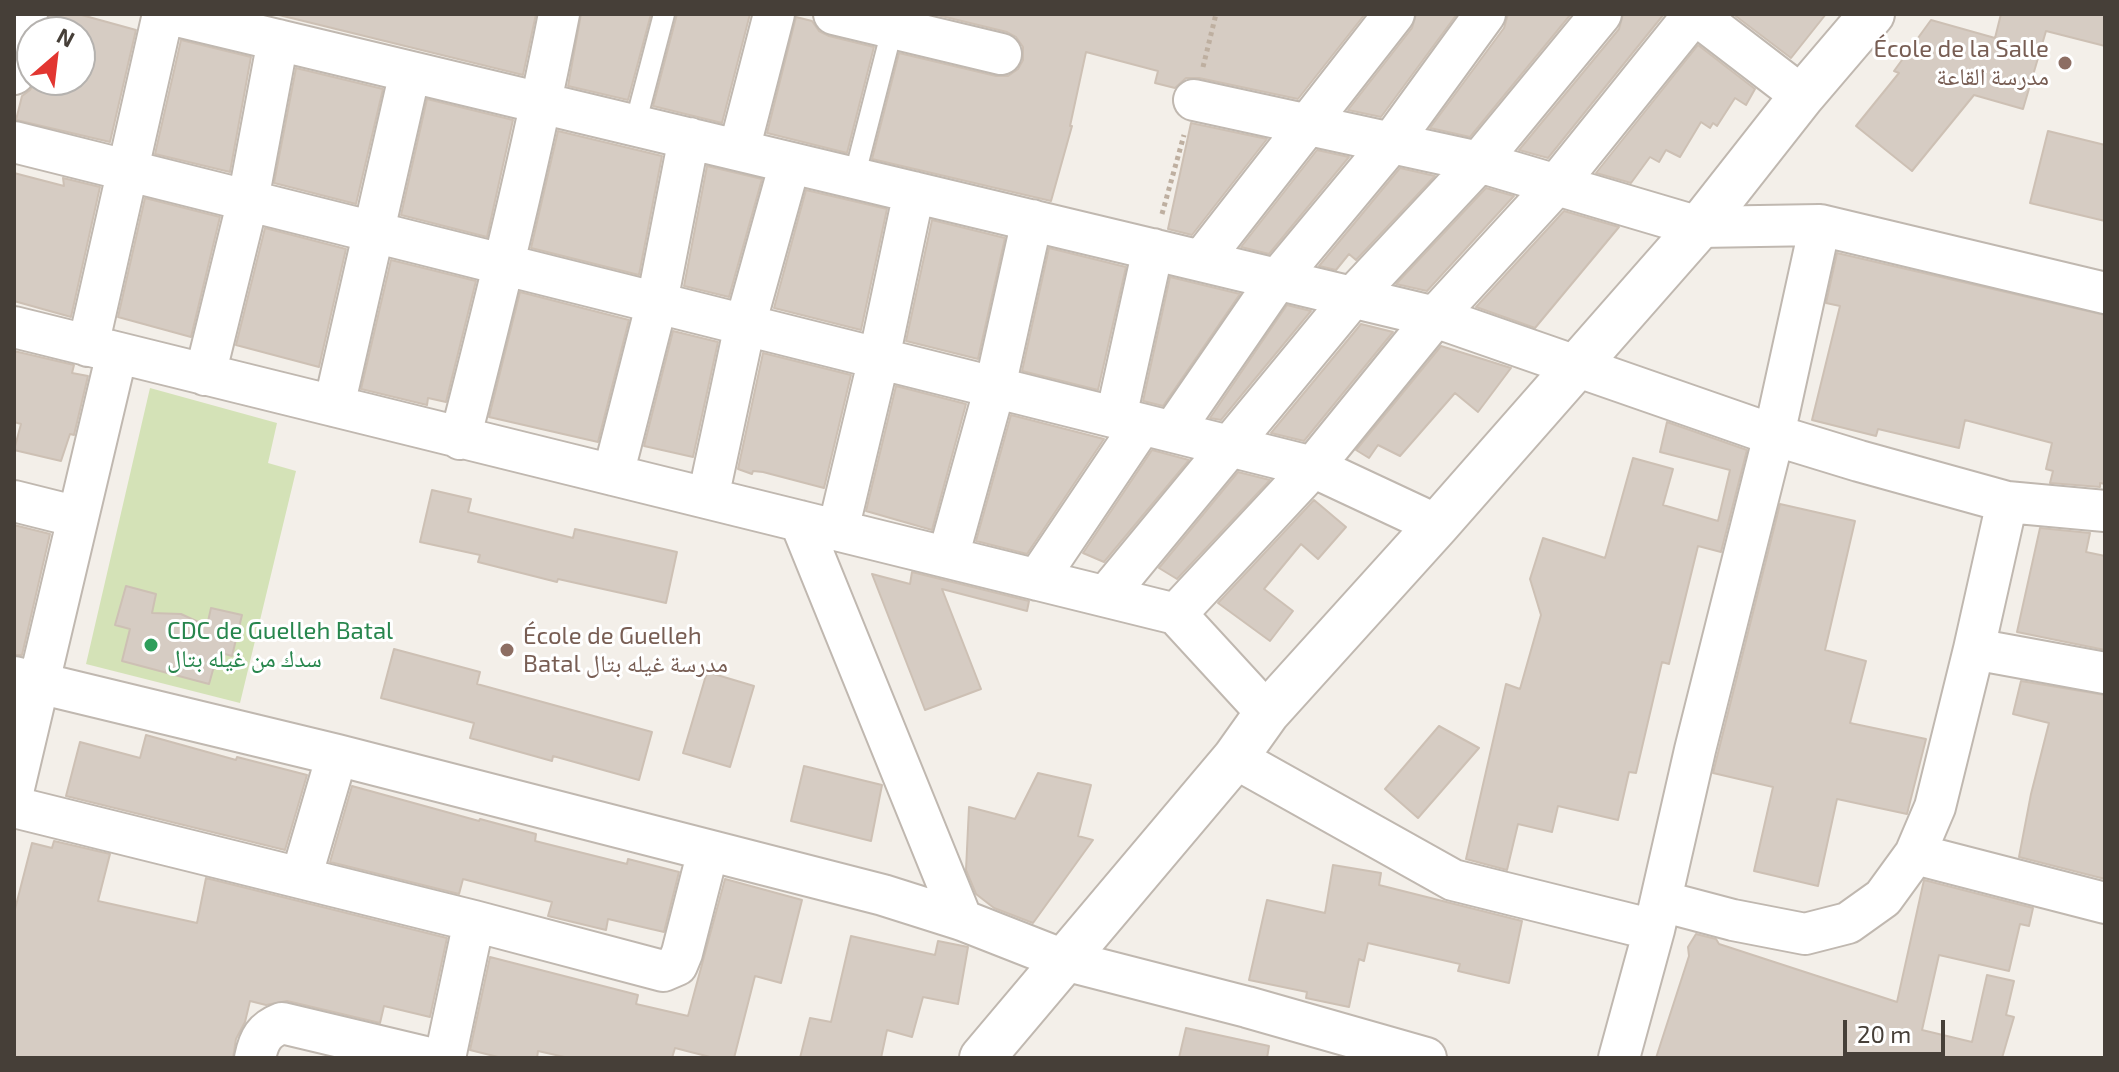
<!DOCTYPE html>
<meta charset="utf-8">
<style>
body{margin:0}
#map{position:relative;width:2119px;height:1072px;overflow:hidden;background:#f3efe9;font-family:"Exo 2",sans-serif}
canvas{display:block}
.frame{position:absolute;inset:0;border:16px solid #463f38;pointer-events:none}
.north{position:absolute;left:16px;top:16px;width:80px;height:80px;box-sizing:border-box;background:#fff;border:2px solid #b5b2af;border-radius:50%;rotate:28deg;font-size:22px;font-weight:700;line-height:32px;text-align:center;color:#463f38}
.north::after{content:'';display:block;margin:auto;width:28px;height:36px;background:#e23631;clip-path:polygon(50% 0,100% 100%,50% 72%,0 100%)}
.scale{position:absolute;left:1843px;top:1020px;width:102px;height:36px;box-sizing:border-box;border:4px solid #463f38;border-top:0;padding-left:10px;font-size:24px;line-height:28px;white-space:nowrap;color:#463f38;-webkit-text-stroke:6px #fff;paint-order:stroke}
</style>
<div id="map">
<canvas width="2119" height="1072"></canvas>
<div class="frame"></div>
<div class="north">N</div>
<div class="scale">20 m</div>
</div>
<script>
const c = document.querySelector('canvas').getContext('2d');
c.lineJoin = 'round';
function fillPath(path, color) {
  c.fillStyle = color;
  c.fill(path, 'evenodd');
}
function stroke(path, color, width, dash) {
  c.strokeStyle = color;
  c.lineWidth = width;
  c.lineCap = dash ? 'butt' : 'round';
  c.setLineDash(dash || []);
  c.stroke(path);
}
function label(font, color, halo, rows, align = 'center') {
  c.font = font + ' "Exo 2","Noto Naskh Arabic",sans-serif';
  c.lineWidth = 6;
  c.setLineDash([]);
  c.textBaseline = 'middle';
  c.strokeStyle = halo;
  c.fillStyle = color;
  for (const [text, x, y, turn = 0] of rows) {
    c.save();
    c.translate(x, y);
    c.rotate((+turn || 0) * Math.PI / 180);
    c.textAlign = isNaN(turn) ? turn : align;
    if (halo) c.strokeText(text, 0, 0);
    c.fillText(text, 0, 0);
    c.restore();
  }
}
fillPath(new Path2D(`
 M150 388 277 423 268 463 296 471 240 703 86 664Z`), '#d4e2b7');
const building = new Path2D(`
 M49 14H78L136 30 110 142 16 120 22 96 30 90 36 80H80V32H47Z
 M275 14H536L523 75Z
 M581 14H651L628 100 568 86Z
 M677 14H750L722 123 653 106Z
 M933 14H1365L1298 99 1199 78H1186L1175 88 1155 83 1158 71 1086 52 1070 126H1072L1051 201 872 159 899 53 996 76H1008L1018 69 1023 60V47L1016 37 1007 32Z
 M1416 14H1457L1381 117 1348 110 1412 28Z
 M1508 14H1571L1470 137 1430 128 1504 28Z
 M1623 14H1664L1548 158 1519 150 1619 29Z
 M1733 14H1826L1791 58Z
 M2001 14H2105V46L2046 31 2023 109 1974 95 1912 171 1856 126 1899 73 1894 71 1931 20 1995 38Z
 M796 17 812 21 819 31 829 36 874 47 847 153 767 133Z
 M181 40 251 57 230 172 155 154Z
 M1698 45 1755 89 1746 105 1735 98 1717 126 1713 123 1710 128 1701 122 1680 157 1666 150 1659 162 1650 157 1631 183 1596 173Z
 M296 68 383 89 356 204 274 183Z
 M427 99 513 120 487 237 401 215Z
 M1191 123 1267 139 1192 235 1168 229Z
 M558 131 662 156 639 275 531 248Z
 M2048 131 2105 145V221L2030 203Z
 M1317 150 1349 157 1269 254 1241 247Z
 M707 166 762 179 729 297 684 286Z
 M1400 168 1435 176 1356 260 1349 254 1336 270 1319 266Z
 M14 173 64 186 63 178 100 187 71 317 14 301Z
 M1486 188 1514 196 1427 291 1396 284Z
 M806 190 887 209 861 330 774 308Z
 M145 198 220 217 191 337 118 317Z
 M1564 211 1619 227 1535 328 1476 307Z
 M932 220 1005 238 978 359 906 341Z
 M265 228 346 249 319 367 236 345Z
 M1049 248 1126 267 1098 390 1022 371Z
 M1837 253 2105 315V484L2100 483V487L2050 483 2053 471 2046 469 2052 443 1965 420 1959 448 1878 429 1876 436 1812 420 1840 306 1826 303Z
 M391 260 476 281 446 402 428 398 427 405 361 389Z
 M1170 277 1240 294 1163 406 1143 401Z
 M520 292 629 320 598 442 489 417Z
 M1287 305 1311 311 1221 420 1210 418Z
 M1361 324 1393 332 1304 441 1271 433Z
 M673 331 718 342 693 457 644 446Z
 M1441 346 1511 368 1478 412 1455 393 1400 456 1378 445 1369 458 1356 450Z
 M14 351 74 365 72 373 88 376 74 435 70 434 61 461 14 450 21 424 14 422Z
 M763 353 851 375 824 488 763 472 753 471 752 474 738 469Z
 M896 386 966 404 932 530 866 511Z
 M1011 415 1104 439 1027 554 976 541Z
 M1667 422 1747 450 1721 552 1698 546 1669 664 1662 662 1636 773 1629 772 1618 820 1558 806 1552 832 1518 824 1507 870 1466 859 1506 684 1520 689 1541 615 1530 579 1543 538 1605 558 1633 458 1673 469 1663 505 1718 521 1730 470 1660 452Z
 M1152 450 1189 460 1104 562 1083 553Z
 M1238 472 1270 480 1177 579 1159 568Z
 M432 490 471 499 468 512 573 538 575 529 677 552 666 603 558 579 557 582 478 562 480 555 420 542Z
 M1314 500 1346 527 1318 559 1301 544 1264 589 1293 611 1270 641 1218 603Z
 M1780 504 1855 521 1825 650 1866 661 1850 723 1926 739 1907 814 1837 799 1818 886 1754 871 1773 787 1713 773Z
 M14 525 50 534 22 655H14Z
 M2040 528 2090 533 2086 552 2105 556V650L2017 632Z
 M912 572 1029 601 1027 611 942 589 981 689 925 710 872 574 910 584Z
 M126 586 156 594 152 613 181 614 207 626 211 608 242 615 232 656 218 652 209 684 122 661 130 629 115 625Z
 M394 649 480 672 477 684 652 732 639 780 553 756 552 761 470 738 474 723 381 698Z
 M707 672 754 686 730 767 683 753Z
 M2021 681 2105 695V879L2019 857 2031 794 2049 723 2013 714Z
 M1439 726 1479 748 1418 818 1385 789Z
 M146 735 236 760 237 757 307 775 285 850 66 796 80 742 140 758Z
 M804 766 882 785 871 841 791 821Z
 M1038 773 1091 785 1078 836 1093 840 1033 923 994 908 976 894 966 870 969 807 1015 819Z
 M352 786 479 821 480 819 536 834 535 841 627 864 628 859 679 872 664 932 608 919 606 930 548 916 552 902 463 879 459 894 330 862Z
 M54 841 110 854 98 901 197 923 206 878 447 938 430 1017 384 1006 380 1023 287 1001 266 1005 250 1001 245 1022 236 1039 233 1058H14V913L32 843 52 848Z
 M1333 865 1381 873 1379 885 1522 921 1509 983 1458 971 1460 964 1368 943 1364 961 1359 959 1349 1007 1306 998 1307 992 1249 980 1267 900 1325 913Z
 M725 879 802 900 781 983 755 976 734 1058H714L675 1048 672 1058H569L538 1051 537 1058H502L470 1050 490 957 638 995 636 1004 688 1016Z
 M1924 880 2033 908 2029 926 2020 924 2009 971 1939 955 1922 1030 1972 1042 1987 975 2014 981 2006 1015 2014 1017 2002 1058H1656L1689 956 1688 947 1696 934 1716 939 1719 944 1897 1002Z
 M851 936 935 955 938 941 968 947 958 1004 923 997 912 1037 887 1030 881 1058H800L810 1018 831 1022Z
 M1186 1028 1269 1046 1267 1058H1179Z`);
fillPath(building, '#d6ccc3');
stroke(building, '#cdc0b4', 2);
const service = new Path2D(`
 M635 125 664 14
 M854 178 894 22`);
const minor = new Path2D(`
 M169 14 1435 317 1774 435 1859 461 2007 502 2105 511
 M834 14 1001 54
 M1695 14 1802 96
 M14 74 27 14
 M1194 100 1479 162 1699 227 1820 225 2105 293
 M14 142 1313 467 1437 525
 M739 150 774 14
 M1201 261 1394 14
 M14 327 1176 614 1267 713
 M88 346 163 14
 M205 375 248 200 278 40
 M334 406 410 72
 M1116 417 1153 249
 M1173 431 1277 280 1391 143 1485 14
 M460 439C496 298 531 157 559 14
 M613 475 657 302 689 138
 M708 498 745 325 790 163
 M14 501 78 517
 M800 521 962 920
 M838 530 879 358 914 192
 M948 557 995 387 1032 220
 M1037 580 1142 424
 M1106 596 1352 298 1479 162 1601 14
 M1176 614 1313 467 1435 317 1557 184 1694 14
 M1974 649 2105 673
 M14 677 337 755 883 895 962 920 1064 960 1247 1007 1426 1058
 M1235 758 1453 880 1654 930
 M14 788 117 353
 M14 807 474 921 663 971 677 965 682 953 708 851
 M1915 854 2105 903
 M301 878 337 755
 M1661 901 1733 920 1805 934 1848 923 1883 898 1915 854 1935 807 1974 649 2007 502
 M255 1058C259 1039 264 1030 282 1023L429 1058
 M445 1058 474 921
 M1619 1058 1654 930 1695 750 1774 435 1820 225`);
const tertiary = new Path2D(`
 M982 1058 1235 758 1267 713 1437 525 1699 227 1802 96 1872 14`);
stroke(service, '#c0b8b0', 24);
stroke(minor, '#c0b8b0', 44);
stroke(tertiary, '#c0b8b0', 48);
stroke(new Path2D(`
 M1203 67 1216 14
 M1162 214 1184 135`), '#beafa0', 5, [4, 4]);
stroke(service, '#fff', 20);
stroke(minor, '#fff', 40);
stroke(tertiary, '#fff', 44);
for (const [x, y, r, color] of [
 [2065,63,8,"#8d6e63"],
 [151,645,8,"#2e9e5b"],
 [507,650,8,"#8d6e63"]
]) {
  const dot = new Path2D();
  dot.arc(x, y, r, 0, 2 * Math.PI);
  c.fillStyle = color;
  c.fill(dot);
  stroke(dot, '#fff', 3);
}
label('24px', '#785e54', '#fff', [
 ["École de la Salle",2049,49],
 ["مدرسة القاعة",2049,77],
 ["École de Guelleh",523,636,"left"],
 ["Batal مدرسة غيله بتال",523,664,"left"]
], 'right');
label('24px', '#27864d', '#fff', [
 ["CDC de Guelleh Batal",167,631],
 ["سدك من غيله بتال",167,659]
], 'left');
</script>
